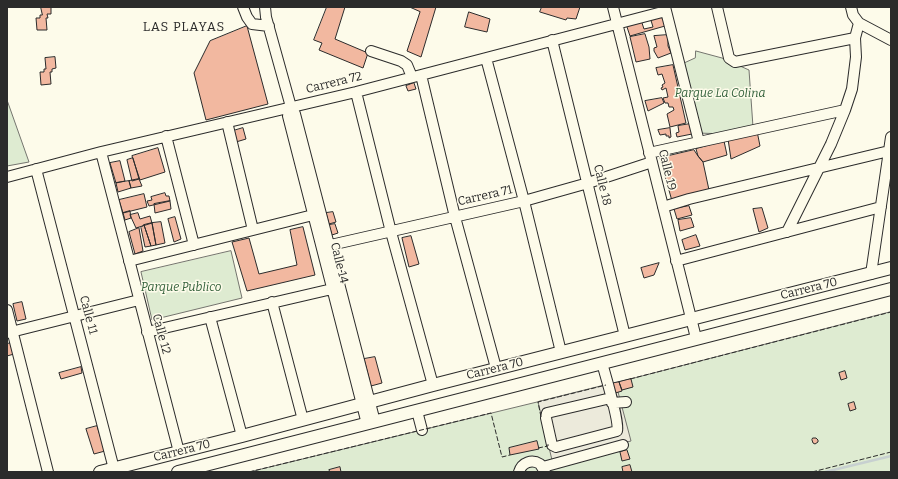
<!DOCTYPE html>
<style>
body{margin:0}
#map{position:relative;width:898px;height:479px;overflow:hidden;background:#fdfbea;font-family:Bitter,serif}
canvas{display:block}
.frame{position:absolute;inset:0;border:8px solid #2b2b2b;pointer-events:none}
</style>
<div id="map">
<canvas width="898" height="479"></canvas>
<div class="frame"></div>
</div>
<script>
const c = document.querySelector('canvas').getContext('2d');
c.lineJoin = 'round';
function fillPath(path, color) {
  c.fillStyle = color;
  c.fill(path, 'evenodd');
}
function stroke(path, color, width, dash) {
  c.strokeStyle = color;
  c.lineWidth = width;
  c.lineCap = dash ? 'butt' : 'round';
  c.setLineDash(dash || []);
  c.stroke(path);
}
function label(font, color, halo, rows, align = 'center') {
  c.font = font + ' Bitter,serif';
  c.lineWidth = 3;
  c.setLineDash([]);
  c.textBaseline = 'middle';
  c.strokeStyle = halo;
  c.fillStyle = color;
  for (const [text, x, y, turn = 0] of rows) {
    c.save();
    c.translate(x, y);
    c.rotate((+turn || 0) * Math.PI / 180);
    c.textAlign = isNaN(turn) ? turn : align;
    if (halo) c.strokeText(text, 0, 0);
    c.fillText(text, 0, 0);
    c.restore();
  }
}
const green = new Path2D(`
 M696 51 722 58 749 70 753 127 727 134 697 133 682 75 684 63 695 58Z
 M7 100 29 162 7 166Z
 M231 251 242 298 152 320 141 272Z
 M891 312V472H249L607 385Z`);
fillPath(green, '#deebd1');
stroke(green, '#74746e', 1);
const parking = new Path2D(`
 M610 384 612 394 618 392 631 441 552 460 538 402Z`);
fillPath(parking, '#eceadb');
stroke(parking, '#74746e', 1);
stroke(new Path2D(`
 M825 472 891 456`), '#c7d0d0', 2.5);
const building = new Path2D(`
 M41 7H51V14H47L48 18H46L47 30H37L36 18H40V15H42Z
 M327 7H345L335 39 368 53 363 68 319 50 322 43 314 40Z
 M410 7H436L421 57 407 51 420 12Z
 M542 7H580L576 19 567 18 566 20 540 12Z
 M469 12 490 19 487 32 465 27Z
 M663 13 665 26 630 36 626 24 641 20 644 29 653 27 650 17Z
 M247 26 268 104 206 120 194 73 210 41Z
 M645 34 649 47 650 59 636 62 630 37Z
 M668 35V46L671 53 658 58 654 51V48L657 47 654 36Z
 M55 57 56 68 52 69V72H50L51 84 41 85 40 72H44V69H46L45 58Z
 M673 65 686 123 670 127 667 114 674 110 673 107H669L668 103H665L663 98 668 97 666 88 662 90 661 88 663 87 662 85 665 83 662 74 658 75 656 68Z
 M414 83 416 89 408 91 406 86Z
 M662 98 664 103 648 111 645 101Z
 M690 124 692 134 677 137 676 133 679 132 678 126Z
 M243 128 246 139 236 142 233 131Z
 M670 128 671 137 669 138V136H666V134L660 135 658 130Z
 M757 131 760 146 731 159 728 139Z
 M724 141 727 155 703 162 698 156 696 149Z
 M158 148 165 172 140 180 132 156Z
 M694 150 698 156 703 162 709 190 672 201 660 158Z
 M133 158 139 179 132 181 127 160Z
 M120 161 125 181 116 183 110 163Z
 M139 179 142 186 131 188 129 181Z
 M129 181 131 188 118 192 116 183Z
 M165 193 166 196H169L170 201 149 206 147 201 152 200 151 197Z
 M144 194 147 207 123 213 119 200Z
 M170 201 171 209 155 213 154 204Z
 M689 206 692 215 677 219 674 209Z
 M762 208 768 228 759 232 753 209Z
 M130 211 131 218 125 220 123 213Z
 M333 212 336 222 329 224 326 213Z
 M138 213 140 219 150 216 152 223 136 228 130 215Z
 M175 217 181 239 174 242 168 219Z
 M691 218 694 227 680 231 678 220Z
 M161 222 165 243 156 245 152 223Z
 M152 223 156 245 151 246 144 225Z
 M335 224 338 233 332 235 329 225Z
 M144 225 151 246 145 247 141 228Z
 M303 227 315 275 247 291 232 242 249 238 259 274 297 265 290 230Z
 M139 228 143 251 135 254 129 232Z
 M696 235 700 246 685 250 682 240Z
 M411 236 419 264 409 267 402 238Z
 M659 263 654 275 644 278 641 268Z
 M22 302 26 319 17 321 13 304Z
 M11 343 14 354 7 356V344Z
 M375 357 382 383 371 386 364 359Z
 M81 367 82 373 61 379 59 373Z
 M845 371 847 378 841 380 839 373Z
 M631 379 633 387 622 390 619 382Z
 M619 382 622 391 612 394 610 384Z
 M854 402 856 409 850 411 848 404Z
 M97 426 105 451 94 454 86 429Z
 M813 438H816L818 440V442L815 444 813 443 812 440Z
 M537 441 539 449 510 455 509 448Z
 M627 450 630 459 622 461 620 452Z
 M630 465 632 472H623L622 467Z
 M340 467 341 472H330L329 470Z`);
fillPath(building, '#f2b8a0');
stroke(building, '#2b2b2b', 1);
const minor = new Path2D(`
 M243 7 247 17 252 24 269 26
 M265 7 266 17 291 107 295 114 375 422
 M613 7 696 338
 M665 7 699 142
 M717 7 729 58 735 62 855 38
 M859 23 891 40
 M552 40 625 336
 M371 51 401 61 407 65 412 77
 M486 58 524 201 561 352
 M421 75 455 217 496 368
 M356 92 391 232 433 385
 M291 107 288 116 367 424
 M227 122 253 230
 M166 136 194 245
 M101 152 179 452
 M649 153 845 110
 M36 169 114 469
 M7 177 101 152 356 92 666 11
 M663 207 689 199 889 151
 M787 232 831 144 845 110 852 89 856 57 855 38 859 23 853 15 851 7
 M322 247 524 201 588 183 652 162
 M129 261 313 215
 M676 261 881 207
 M871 274 891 137
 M272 302 303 420
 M7 310 48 472
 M210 317 242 436
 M147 332 332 289
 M7 333 139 300
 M602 363C605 374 620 423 617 431L556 447 552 445 546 418 547 413 611 398
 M612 403 626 402
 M417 411 422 430
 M543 467 623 445
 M519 472C522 462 532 459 540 464L545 472`);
const major = new Path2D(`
 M100 472 242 436 433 385 891 268
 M178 472 891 289`);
stroke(minor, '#2b2b2b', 12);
stroke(major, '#2b2b2b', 14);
stroke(minor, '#fdfbea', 10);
stroke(major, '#fdfbea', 12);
stroke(new Path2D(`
 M630 379 891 312
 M541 417 538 402 606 385
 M538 448 548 446V444
 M249 472 491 413 502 457 510 455
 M812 472 891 452`), '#2b2b2b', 1, [5, 2]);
label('12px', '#2b2b2b', '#fdfbea', [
 ["Carrera 72",334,83,-14],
 ["Calle 19",667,170,76],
 ["Calle 18",602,185,76],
 ["Carrera 71",485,196,-13],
 ["Calle 14",339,263,76],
 ["Carrera 70",809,289,-14],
 ["Calle 11",88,315,75],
 ["Calle 12",161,334,75],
 ["Carrera 70",495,369,-14],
 ["Carrera 70",182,451,-14]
]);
label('italic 12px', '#34623c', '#fdfbea', [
 ["Parque La Colina",720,94],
 ["Parque Publico",181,288]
]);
c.letterSpacing = '1px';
label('13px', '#2b2b2b', '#fdfbea', [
 ["LAS PLAYAS",184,27]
]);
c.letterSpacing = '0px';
</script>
